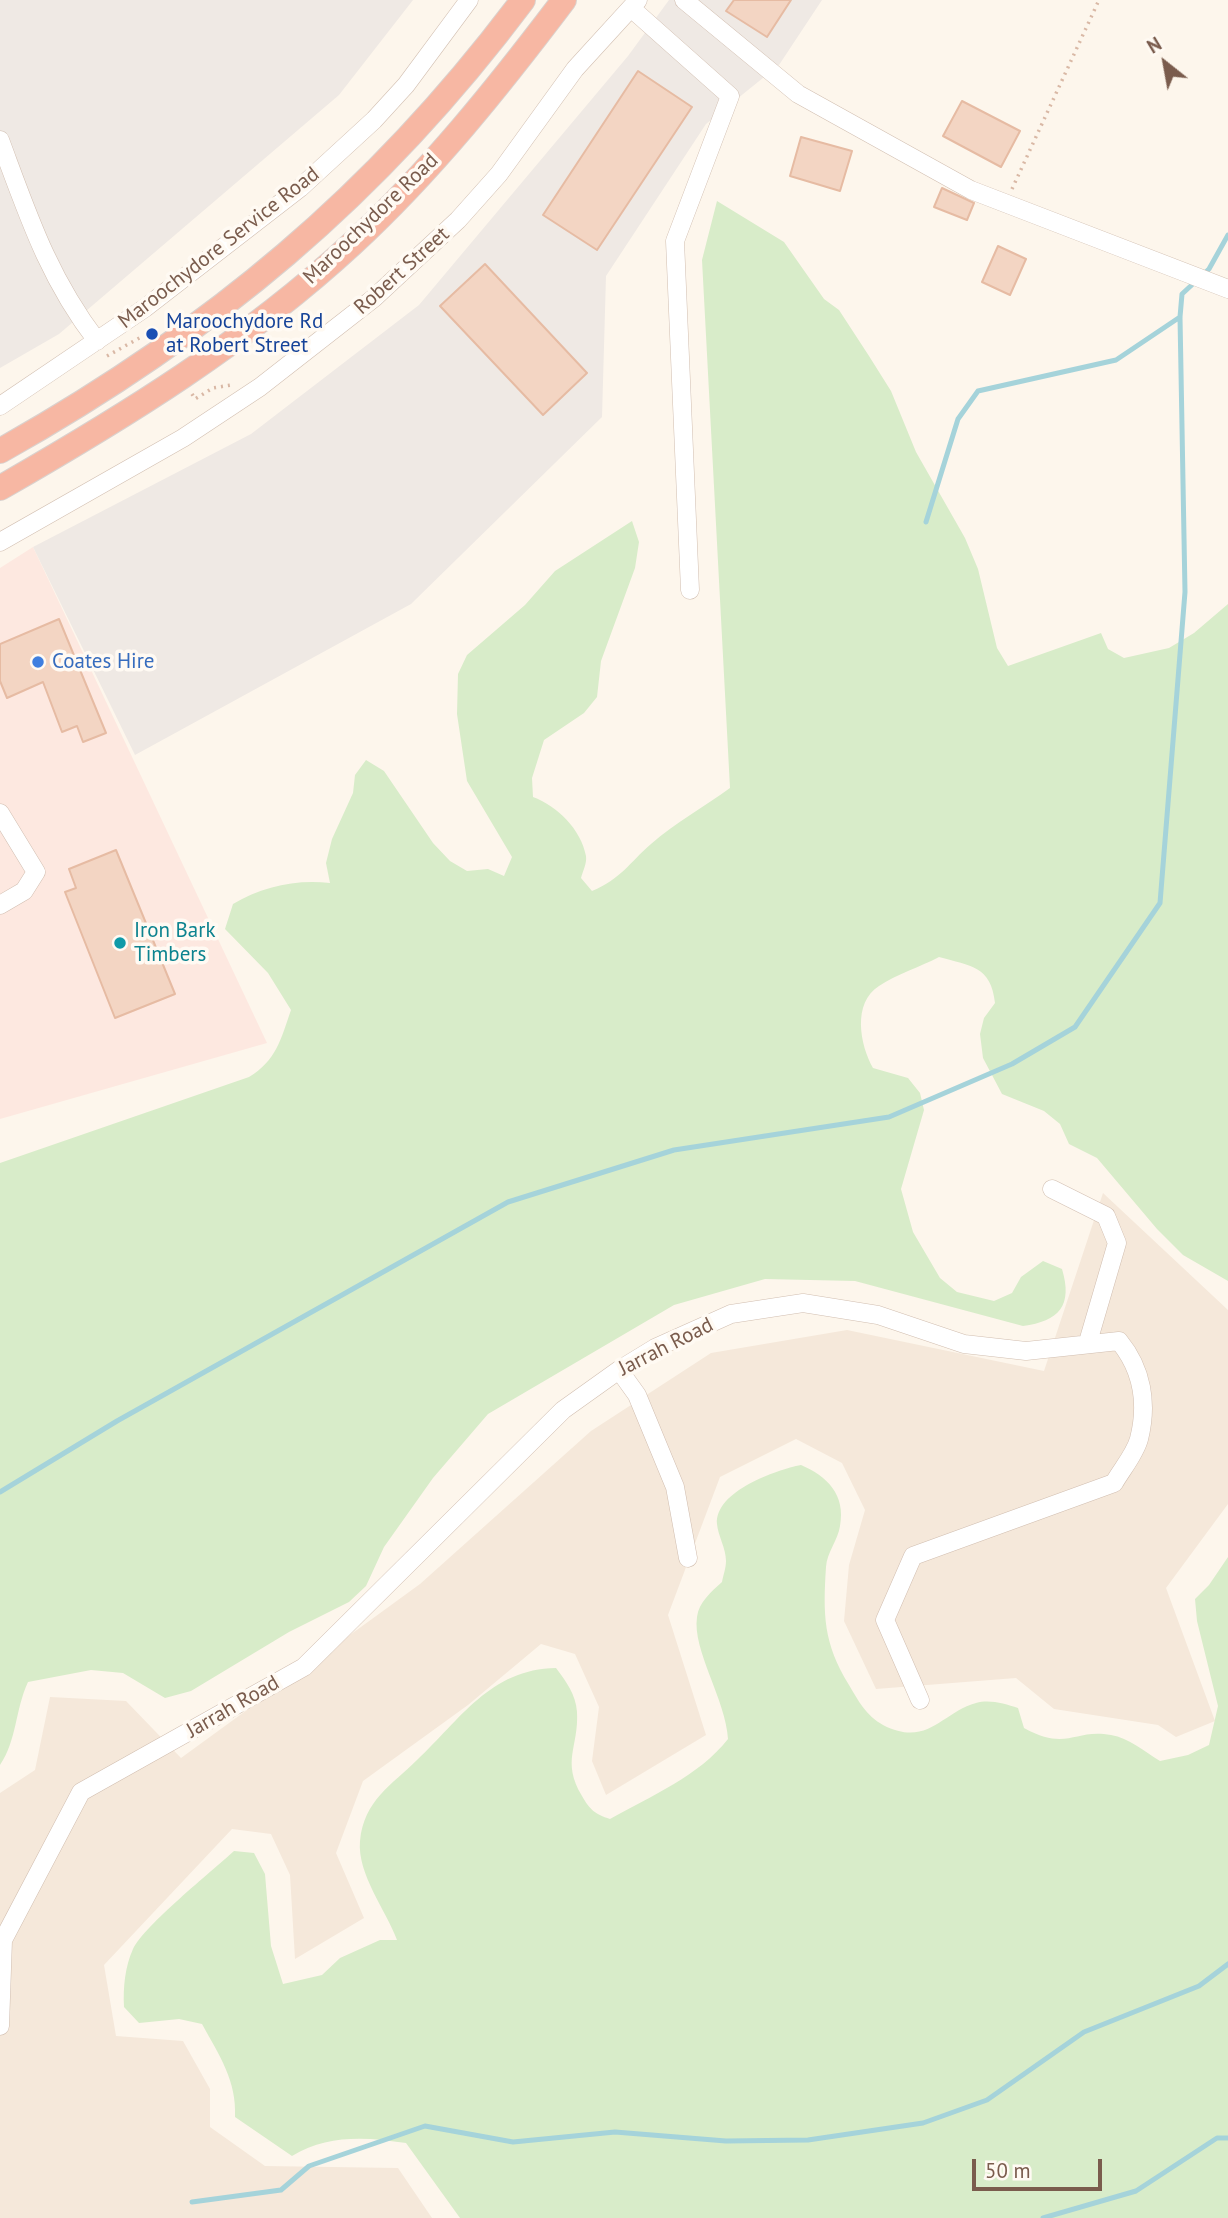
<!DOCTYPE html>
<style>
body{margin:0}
#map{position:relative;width:1228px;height:2218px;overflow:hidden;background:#fdf6ec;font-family:"PT Sans",sans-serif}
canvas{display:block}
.north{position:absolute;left:1130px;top:28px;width:70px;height:70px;-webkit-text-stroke:5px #fffaf3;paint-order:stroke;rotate:329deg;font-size:19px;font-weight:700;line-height:28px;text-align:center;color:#7a5c4d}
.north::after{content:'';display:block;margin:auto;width:24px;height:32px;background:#7a5c4d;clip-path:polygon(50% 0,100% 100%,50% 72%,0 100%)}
.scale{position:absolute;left:972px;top:2159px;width:130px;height:32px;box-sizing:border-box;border:4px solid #7a5c4d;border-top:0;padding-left:9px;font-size:21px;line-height:24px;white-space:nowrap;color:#7a5c4d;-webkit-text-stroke:5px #fffaf3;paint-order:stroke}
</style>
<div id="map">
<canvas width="1228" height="2218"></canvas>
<div class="north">N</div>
<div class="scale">50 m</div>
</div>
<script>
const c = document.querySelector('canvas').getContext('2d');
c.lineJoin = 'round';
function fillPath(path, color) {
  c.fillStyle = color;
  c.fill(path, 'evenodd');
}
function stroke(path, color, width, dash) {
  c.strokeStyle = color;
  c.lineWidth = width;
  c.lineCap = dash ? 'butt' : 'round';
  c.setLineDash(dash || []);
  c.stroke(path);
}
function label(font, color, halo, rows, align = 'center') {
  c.font = font + ' "PT Sans",sans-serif';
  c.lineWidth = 7;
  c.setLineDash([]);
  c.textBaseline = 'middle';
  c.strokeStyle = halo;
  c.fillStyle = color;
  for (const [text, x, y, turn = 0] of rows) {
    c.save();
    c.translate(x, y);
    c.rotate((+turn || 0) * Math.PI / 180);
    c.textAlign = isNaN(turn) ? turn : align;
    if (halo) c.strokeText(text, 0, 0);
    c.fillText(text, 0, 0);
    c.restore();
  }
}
fillPath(new Path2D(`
 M1103 1193 1228 1310V1504L1166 1588 1215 1721 1176 1737 1158 1725 1054 1709 1016 1678 876 1689 844 1621 849 1565 865 1510 842 1463 796 1439 720 1477 668 1615 706 1735 606 1795 592 1761 599 1707 575 1654 541 1644 468 1705 363 1781 336 1853 364 1918 295 1959 290 1875 271 1834 232 1829 104 1965 116 2036 183 2041 210 2089V2127L265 2166 398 2168 432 2218H0V1793L35 1770 50 1697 126 1701 181 1758 420 1584 591 1431 711 1353 847 1330 1044 1371Z`), '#f5e8da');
fillPath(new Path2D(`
 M33 547 267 1043 0 1119V568Z`), '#fde8e0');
fillPath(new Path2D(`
 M0 0H413L339 95 59 334 0 368Z
 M669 0H822L779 65 706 124 606 276 602 417 411 604 135 755 33 547 251 434 419 305 628 56Z`), '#efe9e4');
fillPath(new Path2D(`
 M717 201 784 242 824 299 839 310 869 356 891 391 916 452 965 538 978 569 997 648 1008 666 1101 633 1108 649 1124 658 1169 648 1194 633 1228 604V1281L1183 1255 1157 1229 1097 1158 1069 1144 1060 1124 1044 1111 1002 1094 983 1058 980 1034 984 1018 995 1003C991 966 971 966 939 957 920 967 897 974 879 986 852 1003 860 1045 873 1068L908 1078 920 1093 924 1110 901 1189 913 1232 940 1278 957 1292 994 1301 1012 1293 1021 1277 1043 1261 1062 1269C1073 1306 1059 1321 1023 1326L855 1281 765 1279 674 1305 488 1414 433 1478 384 1547 366 1586 349 1602 289 1632 191 1691 165 1698 123 1673 91 1670 28 1682C15 1710 17 1740 0 1765V1163L249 1077C276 1061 281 1039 291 1010L268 973 225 929 233 904C262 887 295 879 330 883L326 863 332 839 353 793 355 775 366 760 384 771 433 843 450 861 467 871 488 869 504 876 512 857 467 781 457 714 458 674 467 655 525 605 555 571 632 521 639 542 635 568 601 661 597 697 584 713 544 740 532 778 533 797C557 806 581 829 586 856 587 863 583 871 581 878L592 891C621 879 629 863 651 844 675 823 704 807 730 788L702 260Z
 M801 1465C827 1476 846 1495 840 1526 838 1540 827 1552 826 1567 823 1614 823 1643 849 1685 858 1700 866 1716 883 1725 928 1748 942 1712 976 1703 990 1699 1005 1704 1018 1708L1024 1728C1068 1752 1074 1728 1111 1735 1129 1738 1144 1751 1160 1761L1188 1755 1209 1745 1218 1706 1197 1621 1195 1599 1209 1585 1228 1557V2218H460L406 2143C367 2137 328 2134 292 2156L235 2117C237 2081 219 2055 202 2024L179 2019 139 2023 124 2007C123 1987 125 1967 133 1949 145 1925 211 1872 234 1851L254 1853 265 1874 271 1946 283 1984 322 1975 340 1958 380 1940H397C386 1910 357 1874 360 1841 364 1800 392 1785 417 1760 460 1720 490 1669 556 1668 566 1681 576 1695 577 1712 579 1747 561 1761 582 1796 590 1810 595 1814 610 1819 651 1796 699 1776 728 1739 726 1700 692 1650 697 1617 699 1602 711 1592 722 1582 723 1576 726 1568 726 1561 726 1548 718 1536 717 1524 715 1491 776 1470 801 1465Z`), '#d8ecc9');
stroke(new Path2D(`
 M926 522 958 419 978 391 1116 360 1180 317
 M0 1492 117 1421 508 1202 674 1150 889 1117 1012 1064 1075 1027 1160 903 1185 592 1180 317 1182 294 1209 269 1228 235
 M192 2202 281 2190 309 2166 425 2126 513 2142 615 2132 726 2141 808 2140 923 2123 987 2100 1084 2032 1199 1986 1228 1964
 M1043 2218 1136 2191 1217 2138H1228`), '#a5d3da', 5);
const building = new Path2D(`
 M734 0H791L767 37 726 11Z
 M638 71 692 107 597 250 543 215Z
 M962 101 1020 131 1001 167 943 136Z
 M801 137 852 151 840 191 790 176Z
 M942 188 974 203 967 220 934 207Z
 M998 246 1026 259 1010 295 982 282Z
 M485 264 587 373 543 415 440 306Z
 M59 619 106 733 83 742 77 726 62 732 43 682 7 698 0 681V644Z
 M116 850 175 994 115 1018 65 892 76 888 69 869Z`);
fillPath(building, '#f3d5c3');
stroke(building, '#e6bba3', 2);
const minor = new Path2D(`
 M684 0 798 94 971 190 1228 289
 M631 8 730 96 675 241 690 590
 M0 140C28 215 48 277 97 341
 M0 406 145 308 300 188 374 120 406 85 469 0
 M0 542 183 438 260 387 374 298 458 220 499 174 575 69 638 0
 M0 813 36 872 24 891 0 905
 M1052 1189 1106 1216 1117 1243 1088 1342
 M619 1370 637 1395 675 1487 688 1558
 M0 2026 3 1940 81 1792 304 1667 563 1410 619 1370 655 1348 731 1314 803 1303 878 1315 964 1344 1026 1351 1119 1341C1142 1369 1148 1403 1139 1439 1135 1454 1122 1469 1114 1483L913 1556 885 1620 920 1700`);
const highway = new Path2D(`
 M0 451C212 332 377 195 523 0
 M0 488C124 417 246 342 352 244 431 171 499 86 564 0`);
stroke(minor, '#d1beb0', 19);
stroke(highway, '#dad1cd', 26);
stroke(new Path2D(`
 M1012 189 1099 0
 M107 356 143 336
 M192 394 195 399 213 388 231 385`), '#d9b8a5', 3.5, [2, 5]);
stroke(minor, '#fff', 18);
stroke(highway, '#f7b7a3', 24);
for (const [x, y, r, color] of [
 [152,334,7,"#1a4fb4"],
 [38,662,7,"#3f7fe0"],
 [120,943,7,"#0f9aa8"]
]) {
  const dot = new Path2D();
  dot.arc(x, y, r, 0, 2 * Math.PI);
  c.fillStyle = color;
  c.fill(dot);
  stroke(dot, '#fffaf3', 2.5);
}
label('21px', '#7a5c4d', '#fffaf3', [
 ["Maroochydore Road",371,219,-44],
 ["Maroochydore Service Road",219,248,-38],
 ["Robert Street",402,271,-42],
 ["Jarrah Road",666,1347,-27],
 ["Jarrah Road",233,1707,-30]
]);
label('21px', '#164399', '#fffaf3', [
 ["Maroochydore Rd",166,322],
 ["at Robert Street",166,346]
], 'left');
label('21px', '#366cbe', '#fffaf3', [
 ["Coates Hire",52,662]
], 'left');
label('21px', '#0d838f', '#fffaf3', [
 ["Iron Bark",134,931],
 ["Timbers",134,955]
], 'left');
</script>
